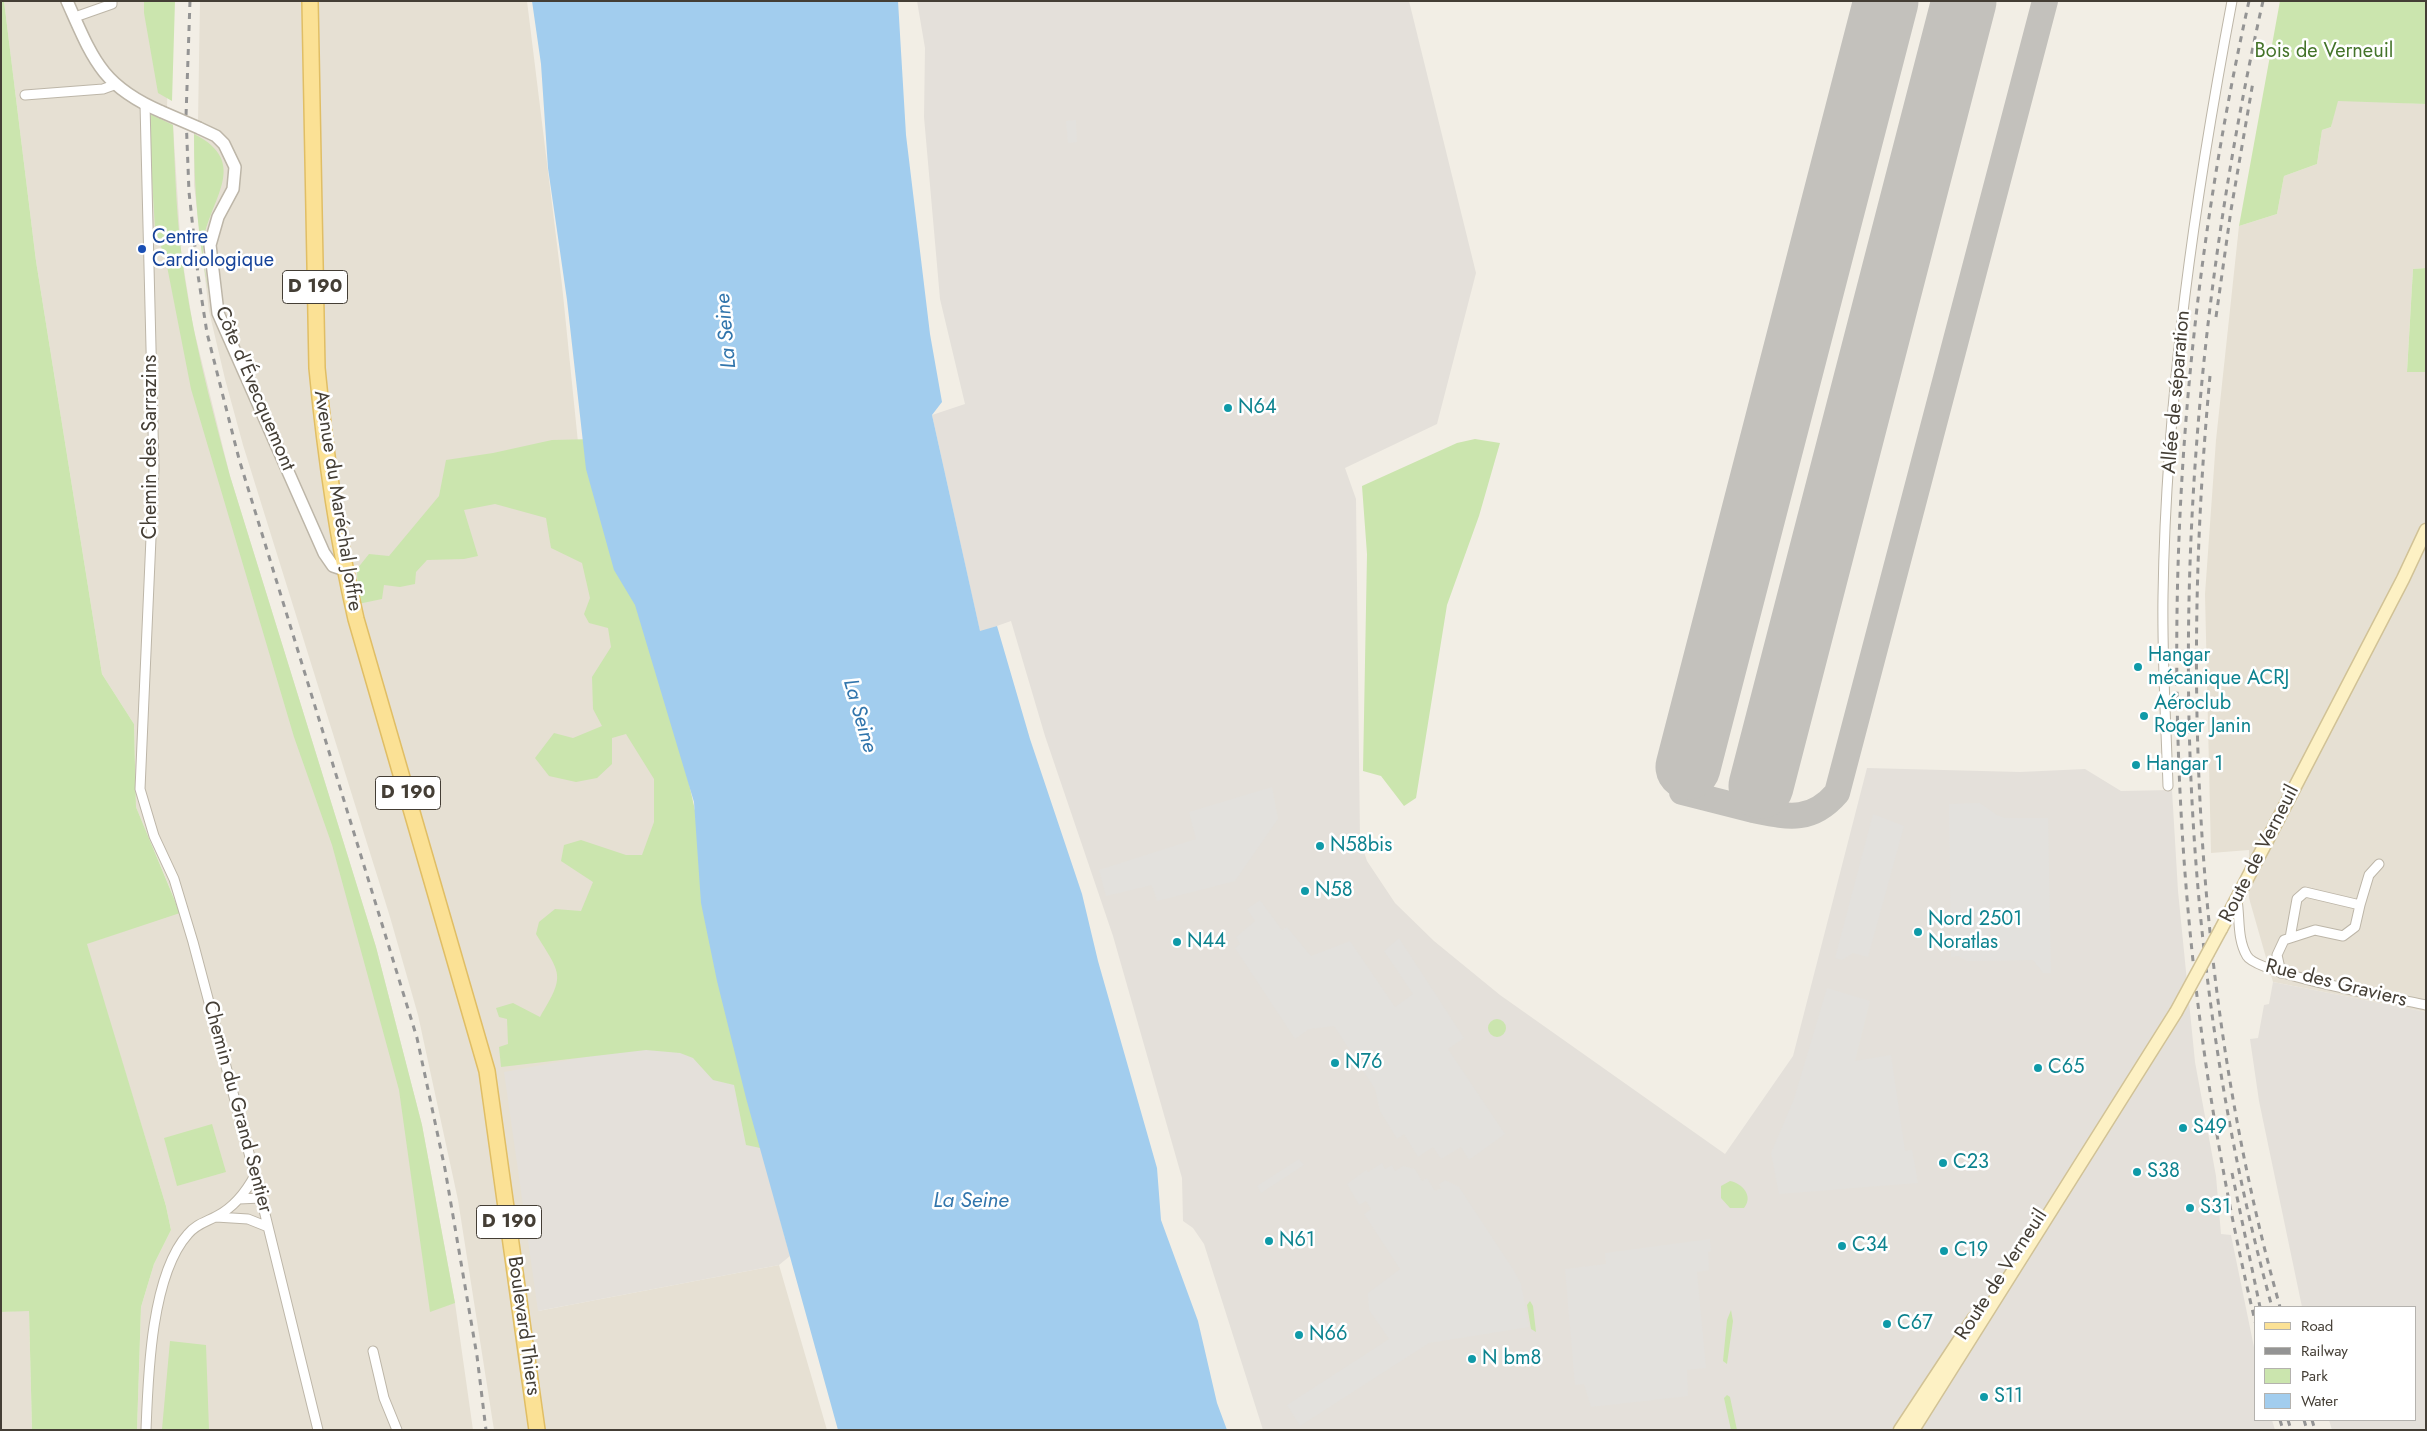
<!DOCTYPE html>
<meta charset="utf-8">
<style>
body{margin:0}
#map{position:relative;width:2427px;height:1431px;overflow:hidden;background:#f2eee5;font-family:Jost,sans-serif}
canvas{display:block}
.frame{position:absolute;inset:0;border:2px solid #443e35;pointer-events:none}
.legend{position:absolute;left:2254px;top:1306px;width:162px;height:115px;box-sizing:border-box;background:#fff;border:1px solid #b4b2ae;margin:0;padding:6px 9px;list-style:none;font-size:15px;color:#443e35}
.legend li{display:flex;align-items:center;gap:10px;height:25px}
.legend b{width:25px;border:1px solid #b4b2ae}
</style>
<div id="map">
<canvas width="2427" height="1431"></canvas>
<div class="frame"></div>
<ul class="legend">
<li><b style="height:6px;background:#fbe195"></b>Road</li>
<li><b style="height:6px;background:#949494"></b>Railway</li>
<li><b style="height:14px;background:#cbe5ae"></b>Park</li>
<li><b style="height:14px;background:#a2cdee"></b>Water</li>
</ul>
</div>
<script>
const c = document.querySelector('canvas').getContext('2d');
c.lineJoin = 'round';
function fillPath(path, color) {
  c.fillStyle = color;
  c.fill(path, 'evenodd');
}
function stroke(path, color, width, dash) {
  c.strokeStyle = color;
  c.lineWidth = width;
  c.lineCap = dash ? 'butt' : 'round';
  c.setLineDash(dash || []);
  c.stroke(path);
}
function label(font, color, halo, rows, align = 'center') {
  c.font = font + ' Jost,sans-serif';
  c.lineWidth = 5;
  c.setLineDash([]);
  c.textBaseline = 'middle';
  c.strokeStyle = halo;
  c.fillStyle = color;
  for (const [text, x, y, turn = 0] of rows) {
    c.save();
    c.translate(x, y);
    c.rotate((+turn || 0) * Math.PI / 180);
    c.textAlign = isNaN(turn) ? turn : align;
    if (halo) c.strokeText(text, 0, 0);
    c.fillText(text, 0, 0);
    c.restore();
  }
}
fillPath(new Path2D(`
 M4 1H170L167 107 173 125 181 251 193 326 230 476 376 947 422 1125 455 1303 473 1430H137L141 1307 154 1264 171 1230 166 1206 86 944 180 912 136 807 134 724 102 674 36 261Z
 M200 1H527L562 285 580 462 688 797 538 1311 779 1265 827 1430H494L458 1200 418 1015 390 917 243 445 225 379 209 311 194 185V134L198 122Z
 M2337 100 2426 104V268L2413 269 2407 371 2426 372V1012L2273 982 2249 898V850L2211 853 2205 594 2216 440 2239 226 2277 214 2284 176 2317 164 2322 130 2331 127Z
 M29 1310 32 1430H1V1312Z`), '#e6e0d3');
fillPath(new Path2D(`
 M917 1H1409L1476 273 1437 424 1345 468 1356 499 1360 840 1367 861 1395 903 1434 941 1500 995 1725 1154 1793 1056 1867 768 2020 772 2085 769 2121 791 2172 790 2178 891 2195 1062 2216 1176 2221 1234 2231 1235 2256 1357V1420H2272L2275 1430H1263L1204 1244 1193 1228 1183 1221 1182 1178 1113 936 1045 736 1011 621 980 632 932 415 965 404 940 299 924 117 925 48Z
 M2273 982 2426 1012V1430H2332L2329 1420H2416V1307H2302L2259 1101 2250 1039 2258 1038 2264 1005 2269 1004Z
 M729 1030 790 1256 779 1265 538 1311 504 1072Z`), '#e4e0da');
fillPath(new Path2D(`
 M1 1H4L36 261 102 674 134 724 136 807 180 913 87 944 166 1206 171 1230 154 1264 141 1307 137 1430H32L29 1311 1 1312Z
 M144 1H175L172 101 158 93 144 13Z
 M2280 1H2426V104L2338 101 2331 127 2322 130 2317 164 2284 176 2277 214 2239 226Z
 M148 113 173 125C175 167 176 209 181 250 190 327 210 402 230 476L376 947 422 1125 455 1303 430 1312 399 1090 332 845 294 737 191 389 166 261 155 229Z
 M194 134C252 163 208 200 203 244 202 259 207 278 209 294 198 241 194 188 194 134Z
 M2426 268V372H2407L2413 269Z
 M594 439 675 720 770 1150 746 1145 734 1085 713 1080 693 1058 680 1053 646 1050 501 1067 499 1047 508 1044 507 1019 499 1017 496 1008 513 1003 540 1017C566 974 561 975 536 934L539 922 555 909 581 911 593 882 561 861 564 845 581 840 626 855H642L654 822V779L626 734 612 738V764L597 778 576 782 549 776 535 758 554 733 573 738 602 726 593 709 592 677 611 647 608 628 589 623 584 614 590 598 582 563 551 548 546 518 495 504 464 510 478 556 464 559 427 560 416 572 415 584 400 587 384 585 382 599 358 604 357 569 369 554 389 556 439 496 446 460 493 453 552 440Z
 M1475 439 1500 443 1479 516 1447 605 1416 798 1404 806 1381 776 1363 771 1367 554 1362 486 1457 443Z
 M1488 1028a9 9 0 1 1 18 0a9 9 0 1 1-18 0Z
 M212 1124 226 1172 177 1186 164 1138Z
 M1730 1181C1742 1183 1754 1196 1744 1208H1730L1721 1198V1186Z
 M1530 1301 1533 1306 1536 1332 1531 1329 1527 1305Z
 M1731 1310 1733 1321 1727 1364 1723 1361 1727 1320Z
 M170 1341 206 1345 209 1430 162 1429Z
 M1727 1395 1730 1397 1737 1430H1731L1724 1398Z`), '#cbe5ae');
fillPath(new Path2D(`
 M1076 120 1077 142 1068 143 1066 121Z
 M1272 787 1278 819 1235 881 1157 901 1152 885 1106 896 1099 870 1196 839 1189 812Z
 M1980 803 1997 815 2005 818H2048L2051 973H2043L2033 960 1968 961 1958 956 1951 957 1949 804Z
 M1873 814 1904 826 1868 957 1853 953 1842 960 1835 958Z
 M1260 900 1282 930 1287 927 1311 956 1350 941 1395 1007 1413 994 1384 951 1399 938 1464 1038 1448 1049 1505 1134 1469 1160 1461 1147 1441 1159 1433 1147 1418 1157 1404 1134 1397 1139 1380 1111 1375 1089 1334 1026 1309 1029 1295 1039 1235 948 1240 944 1236 937 1255 921 1247 909Z
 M1827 988 1870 1001 1855 1061 1891 1055 1905 1151 1912 1150 1918 1183 1779 1194 1771 1153 1794 1099Z
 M1299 1159 1304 1165 1261 1193 1257 1186Z
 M1382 1163 1385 1169 1392 1165 1395 1171 1403 1166 1415 1169 1422 1181 1427 1178 1435 1191 1441 1188 1439 1184 1445 1180 1459 1187 1513 1269 1521 1284 1529 1327 1429 1343 1300 1426 1287 1405 1389 1339 1369 1310 1368 1293 1400 1269 1364 1214 1371 1209 1366 1201 1359 1205 1347 1184 1366 1170 1368 1172Z
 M1710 1239 1711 1251 1708 1252 1709 1270 1697 1272 1706 1368 1687 1370 1688 1396 1591 1407 1584 1384 1575 1385 1565 1269 1606 1264 1605 1253Z`), '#e3e1dd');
fillPath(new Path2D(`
 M532 1H898L906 135 930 334 942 402 932 415 980 631 997 626 1030 739 1082 894 1098 961 1157 1168 1161 1220 1198 1321 1217 1403 1227 1430H838L746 1098 717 981 701 903 694 802 635 605 614 570 586 469 567 300 548 168 541 64Z`), '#a2cdee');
stroke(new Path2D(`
 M1688 767 1682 792 1753 810
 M1761 786 1753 810C1788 817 1811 823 1837 793L2045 1`), '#c3c1bc', 26);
stroke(new Path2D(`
 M1688 767 1886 1
 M1761 786 1964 1`), '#c3c1bc', 65);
const minor = new Path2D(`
 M75 17 112 4V1
 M25 95 103 89 114 85
 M145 104 154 469 140 789 154 836 174 879 193 942 263 1206 318 1430
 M2168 786C2166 723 2162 659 2163 596 2166 396 2195 197 2232 1
 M2237 900C2240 918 2237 939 2247 956 2257 974 2398 999 2426 1005
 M2360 905 2369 875 2379 864
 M2281 973 2277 955 2284 940 2315 930 2343 936 2355 927 2360 905 2305 892 2297 899 2290 938
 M239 1199 261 1198
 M216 1217 248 1219 268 1227
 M373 1351 384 1398 397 1430
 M146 1430C148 1376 151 1275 188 1234 196 1224 206 1222 217 1216 234 1207 246 1192 255 1175`);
const tertiary = new Path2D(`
 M67 1C93 59 101 86 162 112
 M199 128 216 136 224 144 235 167 233 189 218 217 210 245 218 313 324 553 333 566 345 570`);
const secondary = new Path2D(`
 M2221 929 2403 579 2426 530
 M1900 1430 1974 1318
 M1913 1430 2176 1012`);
const primary = new Path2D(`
 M310 1 317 368C325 452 337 537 356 619L487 1071 537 1430`);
stroke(minor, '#bdb6a8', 11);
stroke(tertiary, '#bdb6a8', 14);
stroke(secondary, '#d1c296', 15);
stroke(primary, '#e0be65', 18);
stroke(minor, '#fff', 9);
stroke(tertiary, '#fff', 11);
stroke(secondary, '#fdf1c4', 12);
stroke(primary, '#fbe195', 15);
stroke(new Path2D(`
 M190 1 186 116 189 192 198 275 207 333 239 459 417 1038 445 1169 477 1356 486 1430
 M2249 1C2152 437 2151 890 2256 1325
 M2263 1C2168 423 2156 889 2272 1307
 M2216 317 2231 210 2253 82
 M2210 376C2181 686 2196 1007 2280 1307
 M2232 1173 2260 1307
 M2280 1420 2283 1430
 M2288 1420 2291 1430
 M2304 1420 2307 1430
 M2312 1420 2315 1430`), '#949494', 3, [6, 6]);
const tertiaryBridge = new Path2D(`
 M162 112 199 128`);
const secondaryBridge = new Path2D(`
 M2176 1012 2221 929`);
stroke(tertiaryBridge, '#bdb6a8', 14, []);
stroke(secondaryBridge, '#d1c296', 15, []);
stroke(tertiaryBridge, '#fff', 11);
stroke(secondaryBridge, '#fdf1c4', 12);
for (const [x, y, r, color] of [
 [142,249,5,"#1a4fb4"],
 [1228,408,5,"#0f9aa8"],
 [2138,667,5,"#0f9aa8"],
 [2144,716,5,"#0f9aa8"],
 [2136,765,5,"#0f9aa8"],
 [1320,846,5,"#0f9aa8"],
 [1305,891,5,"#0f9aa8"],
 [1918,932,5,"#0f9aa8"],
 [1177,942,5,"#0f9aa8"],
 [1335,1063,5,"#0f9aa8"],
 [2038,1068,5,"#0f9aa8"],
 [2183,1128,5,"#0f9aa8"],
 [1943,1163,5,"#0f9aa8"],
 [2137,1172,5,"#0f9aa8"],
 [2190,1208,5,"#0f9aa8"],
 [1269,1241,5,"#0f9aa8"],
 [1842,1246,5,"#0f9aa8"],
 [1944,1251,5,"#0f9aa8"],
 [1887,1324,5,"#0f9aa8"],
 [1299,1335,5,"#0f9aa8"],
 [1472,1359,5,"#0f9aa8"],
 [1984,1397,5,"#0f9aa8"]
]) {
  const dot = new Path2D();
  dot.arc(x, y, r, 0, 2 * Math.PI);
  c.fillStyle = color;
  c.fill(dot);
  stroke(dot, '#fff', 2);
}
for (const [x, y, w] of [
 [315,287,65],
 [408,793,65],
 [509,1222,65]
]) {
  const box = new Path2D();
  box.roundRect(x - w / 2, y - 16.5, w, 33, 4);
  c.fillStyle = '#fff';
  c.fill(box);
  stroke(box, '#443e35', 1);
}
label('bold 19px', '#443e35', null, [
 ["D 190",315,287],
 ["D 190",408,793],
 ["D 190",509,1222]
]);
label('20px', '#44742a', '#fff', [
 ["Bois de Verneuil",2324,52]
]);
label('20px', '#164399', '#fff', [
 ["Centre",152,238],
 ["Cardiologique",152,261]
], 'left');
label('20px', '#443e35', '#fff', [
 ["Côte d'Évecquemont",254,389,67],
 ["Allée de séparation",2177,392,-85],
 ["Chemin des Sarrazins",151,447,-90],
 ["Avenue du Maréchal Joffre",337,501,81],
 ["Route de Verneuil",2260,854,-63],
 ["Rue des Graviers",2336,984,14],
 ["Chemin du Grand Sentier",237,1107,75],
 ["Route de Verneuil",2002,1275,-57],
 ["Boulevard Thiers",523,1326,82]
]);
label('20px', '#0d838f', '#fff', [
 ["N64",1238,408],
 ["Hangar",2148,656],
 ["mécanique ACRJ",2148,679],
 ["Aéroclub",2154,704],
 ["Roger Janin",2154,727],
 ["Hangar 1",2146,765],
 ["N58bis",1330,846],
 ["N58",1315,891],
 ["Nord 2501",1928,920],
 ["Noratlas",1928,943],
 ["N44",1187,942],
 ["N76",1345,1063],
 ["C65",2048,1068],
 ["S49",2193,1128],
 ["C23",1953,1163],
 ["S38",2147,1172],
 ["S31",2200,1208],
 ["N61",1279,1241],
 ["C34",1852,1246],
 ["C19",1954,1251],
 ["C67",1897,1324],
 ["N66",1309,1335],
 ["N bm8",1482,1359],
 ["S11",1994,1397]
], 'left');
label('italic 21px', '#3175ac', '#fff', [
 ["La Seine",727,331,-95],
 ["La Seine",859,716,74],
 ["La Seine",971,1202]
]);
</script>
